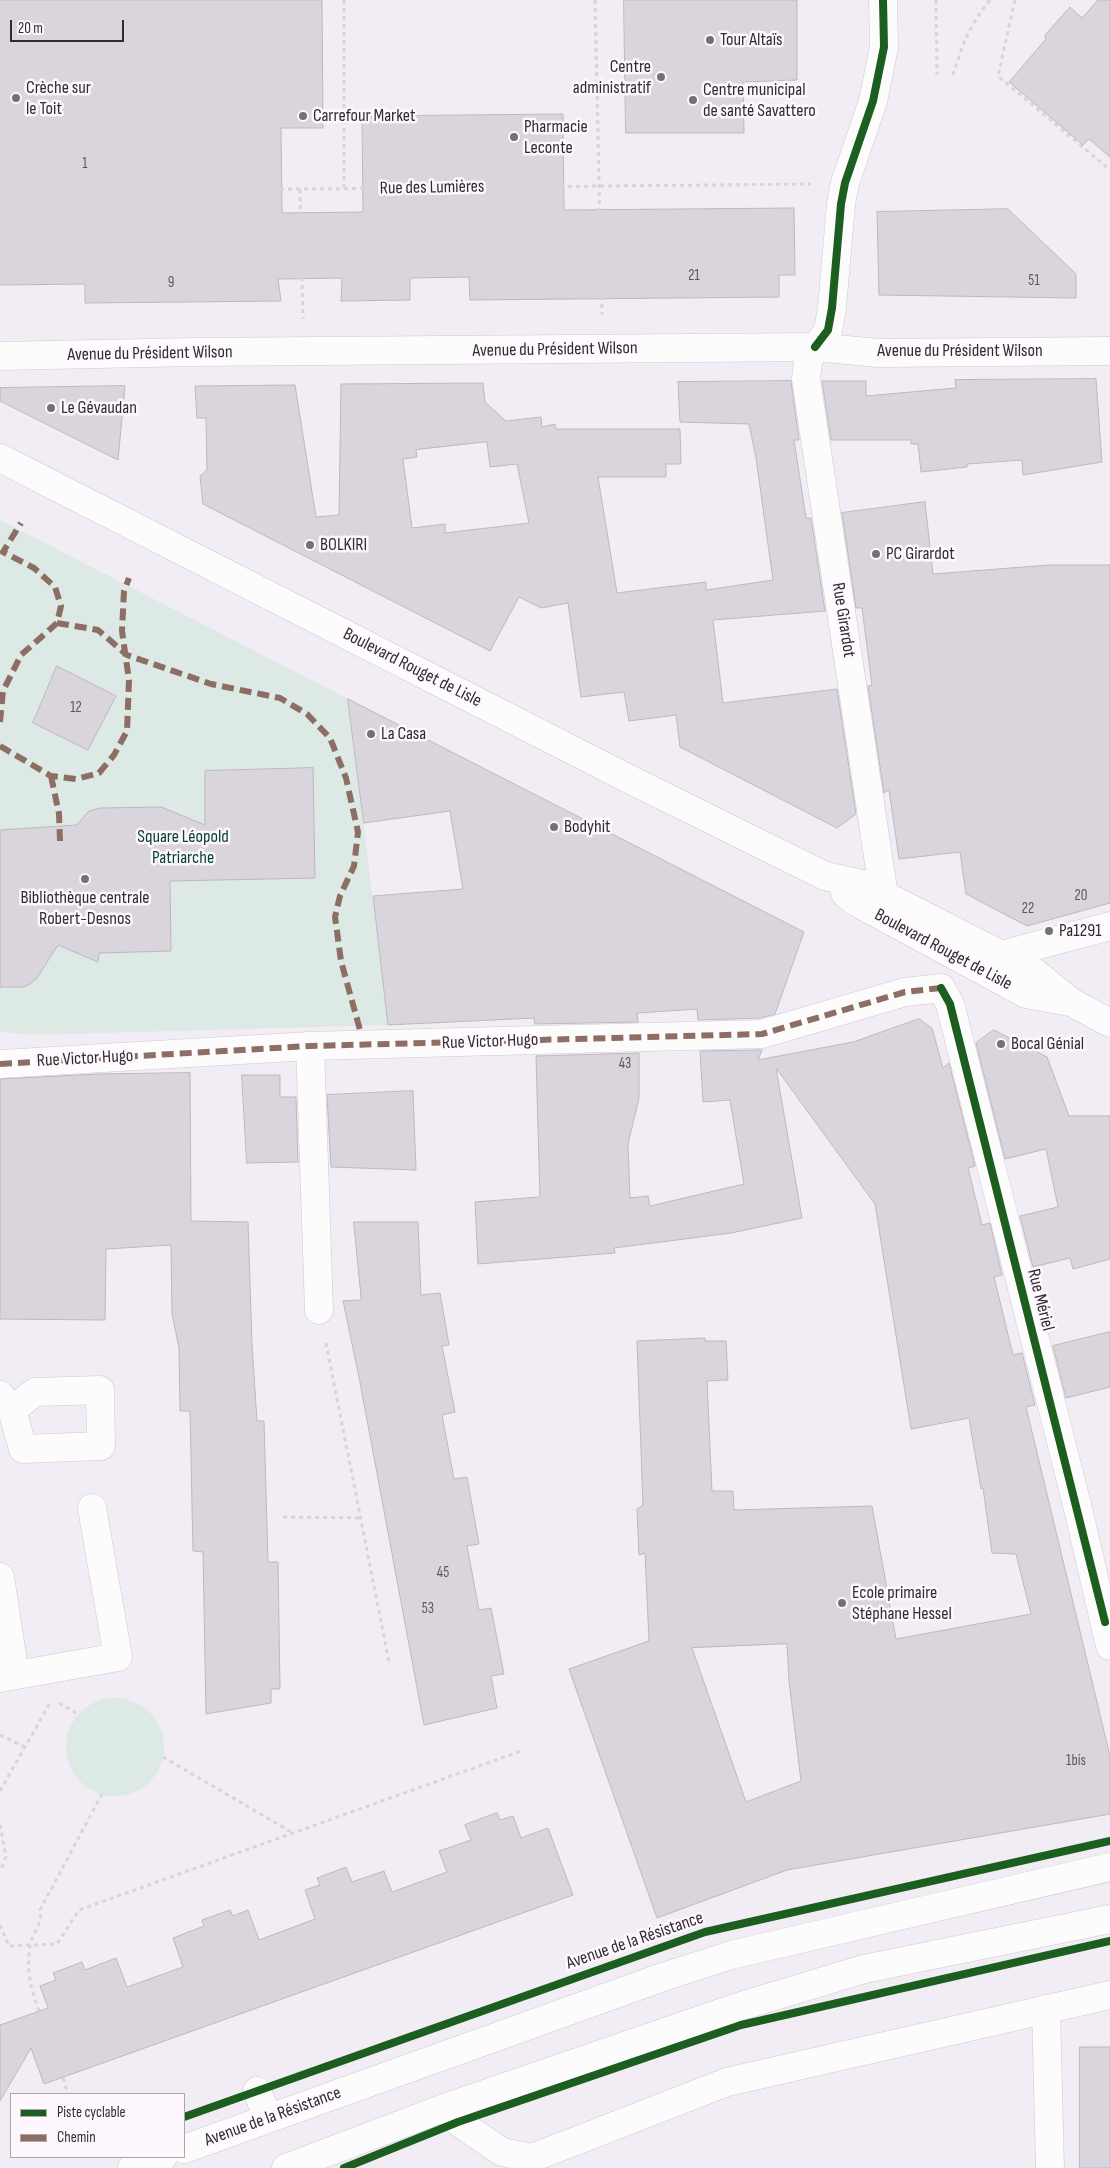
<!DOCTYPE html>
<meta charset="utf-8">
<style>
body{margin:0}
#map{position:relative;width:1110px;height:2168px;overflow:hidden;background:#f2ecf4;font-family:"Sofia Sans Condensed",sans-serif}
canvas{display:block}
.legend{position:absolute;left:10px;top:2093px;width:175px;height:65px;box-sizing:border-box;background:#fef8fe;border:1px solid #aca6ac;margin:0;padding:6px 9px;list-style:none;font-size:15px;color:#312c32}
.legend li{display:flex;align-items:center;gap:10px;height:25px}
.legend b{width:25px;border:1px solid #aca6ac}
.scale{position:absolute;left:10px;top:20px;width:114px;height:22px;box-sizing:border-box;border:2px solid #312c32;border-top:0;padding-left:6px;font-size:15px;line-height:18px;white-space:nowrap;color:#312c32;-webkit-text-stroke:4px #fef8fe;paint-order:stroke}
</style>
<div id="map">
<canvas width="1110" height="2168"></canvas>
<ul class="legend">
<li><b style="height:6px;background:#1b5e20"></b>Piste cyclable</li>
<li><b style="height:6px;background:#8d6e63"></b>Chemin</li>
</ul>
<div class="scale">20 m</div>
</div>
<script>
const c = document.querySelector('canvas').getContext('2d');
c.lineJoin = 'round';
function fillPath(path, color) {
  c.fillStyle = color;
  c.fill(path, 'evenodd');
}
function stroke(path, color, width, dash) {
  c.strokeStyle = color;
  c.lineWidth = width;
  c.lineCap = dash ? 'butt' : 'round';
  c.setLineDash(dash || []);
  c.stroke(path);
}
function label(font, color, halo, rows, align = 'center') {
  c.font = font + ' "Sofia Sans Condensed",sans-serif';
  c.lineWidth = 5;
  c.setLineDash([]);
  c.textBaseline = 'middle';
  c.strokeStyle = halo;
  c.fillStyle = color;
  for (const [text, x, y, turn = 0] of rows) {
    c.save();
    c.translate(x, y);
    c.rotate((+turn || 0) * Math.PI / 180);
    c.textAlign = isNaN(turn) ? turn : align;
    if (halo) c.strokeText(text, 0, 0);
    c.fillText(text, 0, 0);
    c.restore();
  }
}
fillPath(new Path2D(`
 M0 520 348 699 388 1025 28 1035 0 1031Z
 M66 1747a49 49 0 1 1 98 0a49 49 0 1 1-98 0Z`), '#dde9e5');
const building = new Path2D(`
 M0 0H322L323 128H281L282 213 363 212 362 116 563 114 564 210 794 208 795 275H779V297L470 300 469 277 410 278V300L341 301 342 278 278 279 281 301 85 303V284L0 285Z
 M624 0H797V80L743 82 744 133H626Z
 M1098 0H1110V157L1089 139 1083 145 1009 82 1046 39 1045 35 1070 7 1082 18Z
 M1008 209 1076 274V298L879 295 877 212Z
 M1096 379 1102 462 1023 475 1022 460 967 464V467L921 472 918 444H911V440H831L822 381H866V396L956 388 955 380Z
 M791 381 799 440H794L806 518H811L825 611 713 620 723 703 837 689 856 814 837 828 680 747 676 715 629 721 624 692 581 697 568 603 541 608 519 597 490 651 203 504 200 476 207 470 206 418H197L195 386 295 385 316 517 339 515 341 384 483 383 485 402 506 421 541 417 542 427 555 424 556 429H680L681 464H666V477H598L617 593 706 582V590L773 580 756 458 749 424 680 422 678 382ZM487 442 490 467 517 464 529 523 445 533V524L412 528 403 459 417 457 416 450Z
 M125 386 118 460 0 401V388Z
 M925 502 933 574 1049 565H1110V903L1027 926 966 894 960 852 899 859 889 790 884 793 868 686 872 685 862 608H856L842 513Z
 M57 666 116 696 88 750 33 723Z
 M348 699 804 932 775 1014 760 1018 698 1020 697 1009 637 1013 638 1022 535 1024 534 1018 388 1025 373 896 463 889 450 811 364 823Z
 M313 768 315 878 170 881 171 951 99 953 98 962 58 945 37 978 30 984 23 987H0V830L77 825 89 811 100 808 161 807 205 825V771Z
 M919 1019 932 1028 943 1068 949 1063 975 1166 968 1168 982 1225 990 1223 1002 1275 994 1277 1013 1355 1022 1353 1035 1405 1026 1407 1110 1756V1814L787 1870 657 1918 569 1669 649 1641 645 1553 639 1555 637 1509 643 1505 637 1341 705 1338V1341H726L728 1380 707 1381 712 1491H733L734 1510 872 1506 896 1639 1031 1614 1016 1554 992 1553 983 1488 981 1489 969 1418 911 1429 875 1204 776 1068 802 1218 731 1233 614 1248 615 1253 478 1264 475 1202 540 1197 536 1056 639 1053V1098L628 1144 630 1198 648 1196 650 1206 744 1184 730 1100 703 1102 700 1051 762 1050 758 1060 853 1042ZM787 1644 789 1681 801 1781 746 1802 692 1648Z
 M994 1030 1047 1057 1069 1116H1110V1259L1073 1269 1070 1258 1033 1267 1020 1216 1058 1207 1046 1149 1005 1159 976 1043Z
 M190 1073 191 1221 248 1222 252 1345 257 1421H264L268 1562H278L280 1689H271V1703L206 1714 203 1552 193 1551 190 1411H180L179 1348 172 1314 171 1245 106 1249 105 1320 0 1319V1079L100 1074Z
 M242 1075H280V1097H296L298 1162 247 1163Z
 M413 1091 416 1170 331 1167 327 1095Z
 M354 1222H418L421 1295 440 1293 449 1345 442 1346 455 1412 442 1415 454 1479 467 1477 479 1544 467 1546 479 1610 491 1608 504 1674 491 1676 497 1708 424 1725 359 1377 343 1301 361 1300Z
 M1110 1332V1387L1066 1398 1053 1346Z
 M497 1813 500 1820 513 1816 521 1838 548 1828 573 1895 44 2084 31 2048 0 2101V2025L48 2008 40 1986 56 1980 53 1973 82 1962 85 1970 116 1958 127 1987 183 1967 173 1938 204 1926 202 1920 230 1910 233 1916 248 1910 259 1940 315 1919 305 1890 320 1885 317 1878 346 1867 352 1882 384 1871 392 1892 447 1872 439 1851 471 1840 465 1825Z
 M1080 2047H1110V2168H1080Z`);
fillPath(building, '#dad5dc');
stroke(building, '#bdb8be', 1);
const minor = new Path2D(`
 M883 0 884 47 873 101 845 183 841 204 832 308 828 330 808 360 806 379 884 896
 M0 356 194 352 815 347 878 353 1110 351
 M0 458 629 779 815 871 825 876 862 884 1033 971 1071 1002 1110 1023
 M845 893 854 901 1026 994 1070 1002
 M1001 955 1110 926
 M941 988 950 1004 1078 1509 1110 1646
 M310 1046 319 1310
 M0 1064 310 1046 762 1034 905 992 941 988
 M0 1395 12 1410 23 1449 101 1446 100 1390 35 1392 12 1410
 M0 1577 15 1675
 M0 1678 118 1657 92 1508
 M1046 2009 1050 2168
 M257 2091 268 2118
 M444 2108 458 2122 502 2152 532 2158 727 2082 1110 1995`);
const major = new Path2D(`
 M184 2149 663 1977 731 1955 1110 1867
 M132 2168 163 2157
 M286 2168 444 2108 738 2007 864 1969 1110 1919`);
stroke(minor, '#cdc9ce', 29);
stroke(major, '#cdc9ce', 29);
stroke(new Path2D(`
 M344 0V189
 M595 0 602 315
 M936 0 937 75
 M1015 0 998 76 1110 170
 M953 75C963 43 969 26 990 0
 M300 189 303 319
 M0 192 811 184
 M326 1343 389 1662
 M283 1517 361 1518
 M59 1703 78 1714
 M0 1735 25 1747
 M163 1757 293 1833
 M0 1791 50 1703
 M0 1825 6 1857 0 1871
 M0 1925 9 1946 57 1944 79 1910 521 1751
 M39 2011C31 1990 26 1969 30 1946 32 1933 43 1925 40 1910L102 1794
 M63 2078 68 2094`), '#d7d5d7', 3, [4, 4]);
stroke(minor, '#fdfcfd', 28);
stroke(major, '#fdfcfd', 28);
stroke(new Path2D(`
 M57 623 98 630 127 655 211 684 280 698 307 714 330 738 346 778 358 832 354 866 340 896 335 917 341 961 360 1030
 M0 722 3 691 21 655 57 623 61 606 55 587 34 568 3 552 21 523
 M0 746 51 776 76 779 99 773 114 755 127 731 129 680 122 631 124 591 129 578
 M51 776 59 814 60 841
 M0 1064 310 1046 762 1034 905 992 941 988`), '#8d6e63', 6, [12, 6]);
stroke(new Path2D(`
 M815 347 828 330 832 308 841 204 845 183 873 101 884 47 883 0
 M941 988 950 1004 1105 1622
 M184 2117 705 1932 1110 1841
 M344 2168 458 2122 741 2025 1110 1941`), '#1b5e20', 8);
for (const [x, y, r, color] of [
 [710,40,5,"#756f76"],
 [661,77,5,"#756f76"],
 [16,98,5,"#756f76"],
 [693,100,5,"#756f76"],
 [303,116,5,"#756f76"],
 [514,137,5,"#756f76"],
 [51,408,5,"#756f76"],
 [310,545,5,"#756f76"],
 [876,554,5,"#756f76"],
 [371,734,5,"#756f76"],
 [554,827,5,"#756f76"],
 [85,879,5,"#756f76"],
 [1049,931,5,"#756f76"],
 [1001,1044,5,"#756f76"],
 [842,1603,5,"#756f76"]
]) {
  const dot = new Path2D();
  dot.arc(x, y, r, 0, 2 * Math.PI);
  c.fillStyle = color;
  c.fill(dot);
  stroke(dot, '#fef8fe', 2);
}
label('15px', '#5c575d', null, [
 ["1",85,164],
 ["21",694,276],
 ["51",1034,281],
 ["9",171,283],
 ["12",76,708],
 ["20",1081,896],
 ["22",1028,909],
 ["43",625,1064],
 ["45",443,1573],
 ["53",428,1609],
 ["1bis",1076,1761]
]);
label('18px', '#312c32', '#fef8fe', [
 ["Tour Altaïs",720,40],
 ["Centre",651,67,"right"],
 ["administratif",651,88,"right"],
 ["Crèche sur",26,88],
 ["le Toit",26,109],
 ["Centre municipal",703,90],
 ["de santé Savattero",703,111],
 ["Carrefour Market",313,116],
 ["Pharmacie",524,127],
 ["Leconte",524,148],
 ["Le Gévaudan",61,408],
 ["BOLKIRI",320,545],
 ["PC Girardot",886,554],
 ["La Casa",381,734],
 ["Bodyhit",564,827],
 ["Bibliothèque centrale",85,898,"center"],
 ["Robert-Desnos",85,919,"center"],
 ["Pa1291",1059,931],
 ["Bocal Génial",1011,1044],
 ["Ecole primaire",852,1593],
 ["Stéphane Hessel",852,1614]
], 'left');
label('18px', '#312c32', '#fef8fe', [
 ["Rue des Lumières",432,188,-1],
 ["Avenue du Président Wilson",555,350,-1],
 ["Avenue du Président Wilson",960,351],
 ["Avenue du Président Wilson",150,354,-1],
 ["Rue Girardot",843,620,81],
 ["Boulevard Rouget de Lisle",412,668,27],
 ["Boulevard Rouget de Lisle",943,950,28],
 ["Rue Victor Hugo",490,1042,-2],
 ["Rue Victor Hugo",85,1059,-3],
 ["Rue Mériel",1040,1300,76],
 ["Avenue de la Résistance",635,1941,-19],
 ["Avenue de la Résistance",273,2117,-20]
]);
label('18px', '#07442d', '#fef8fe', [
 ["Square Léopold",183,837],
 ["Patriarche",183,858]
]);
</script>
